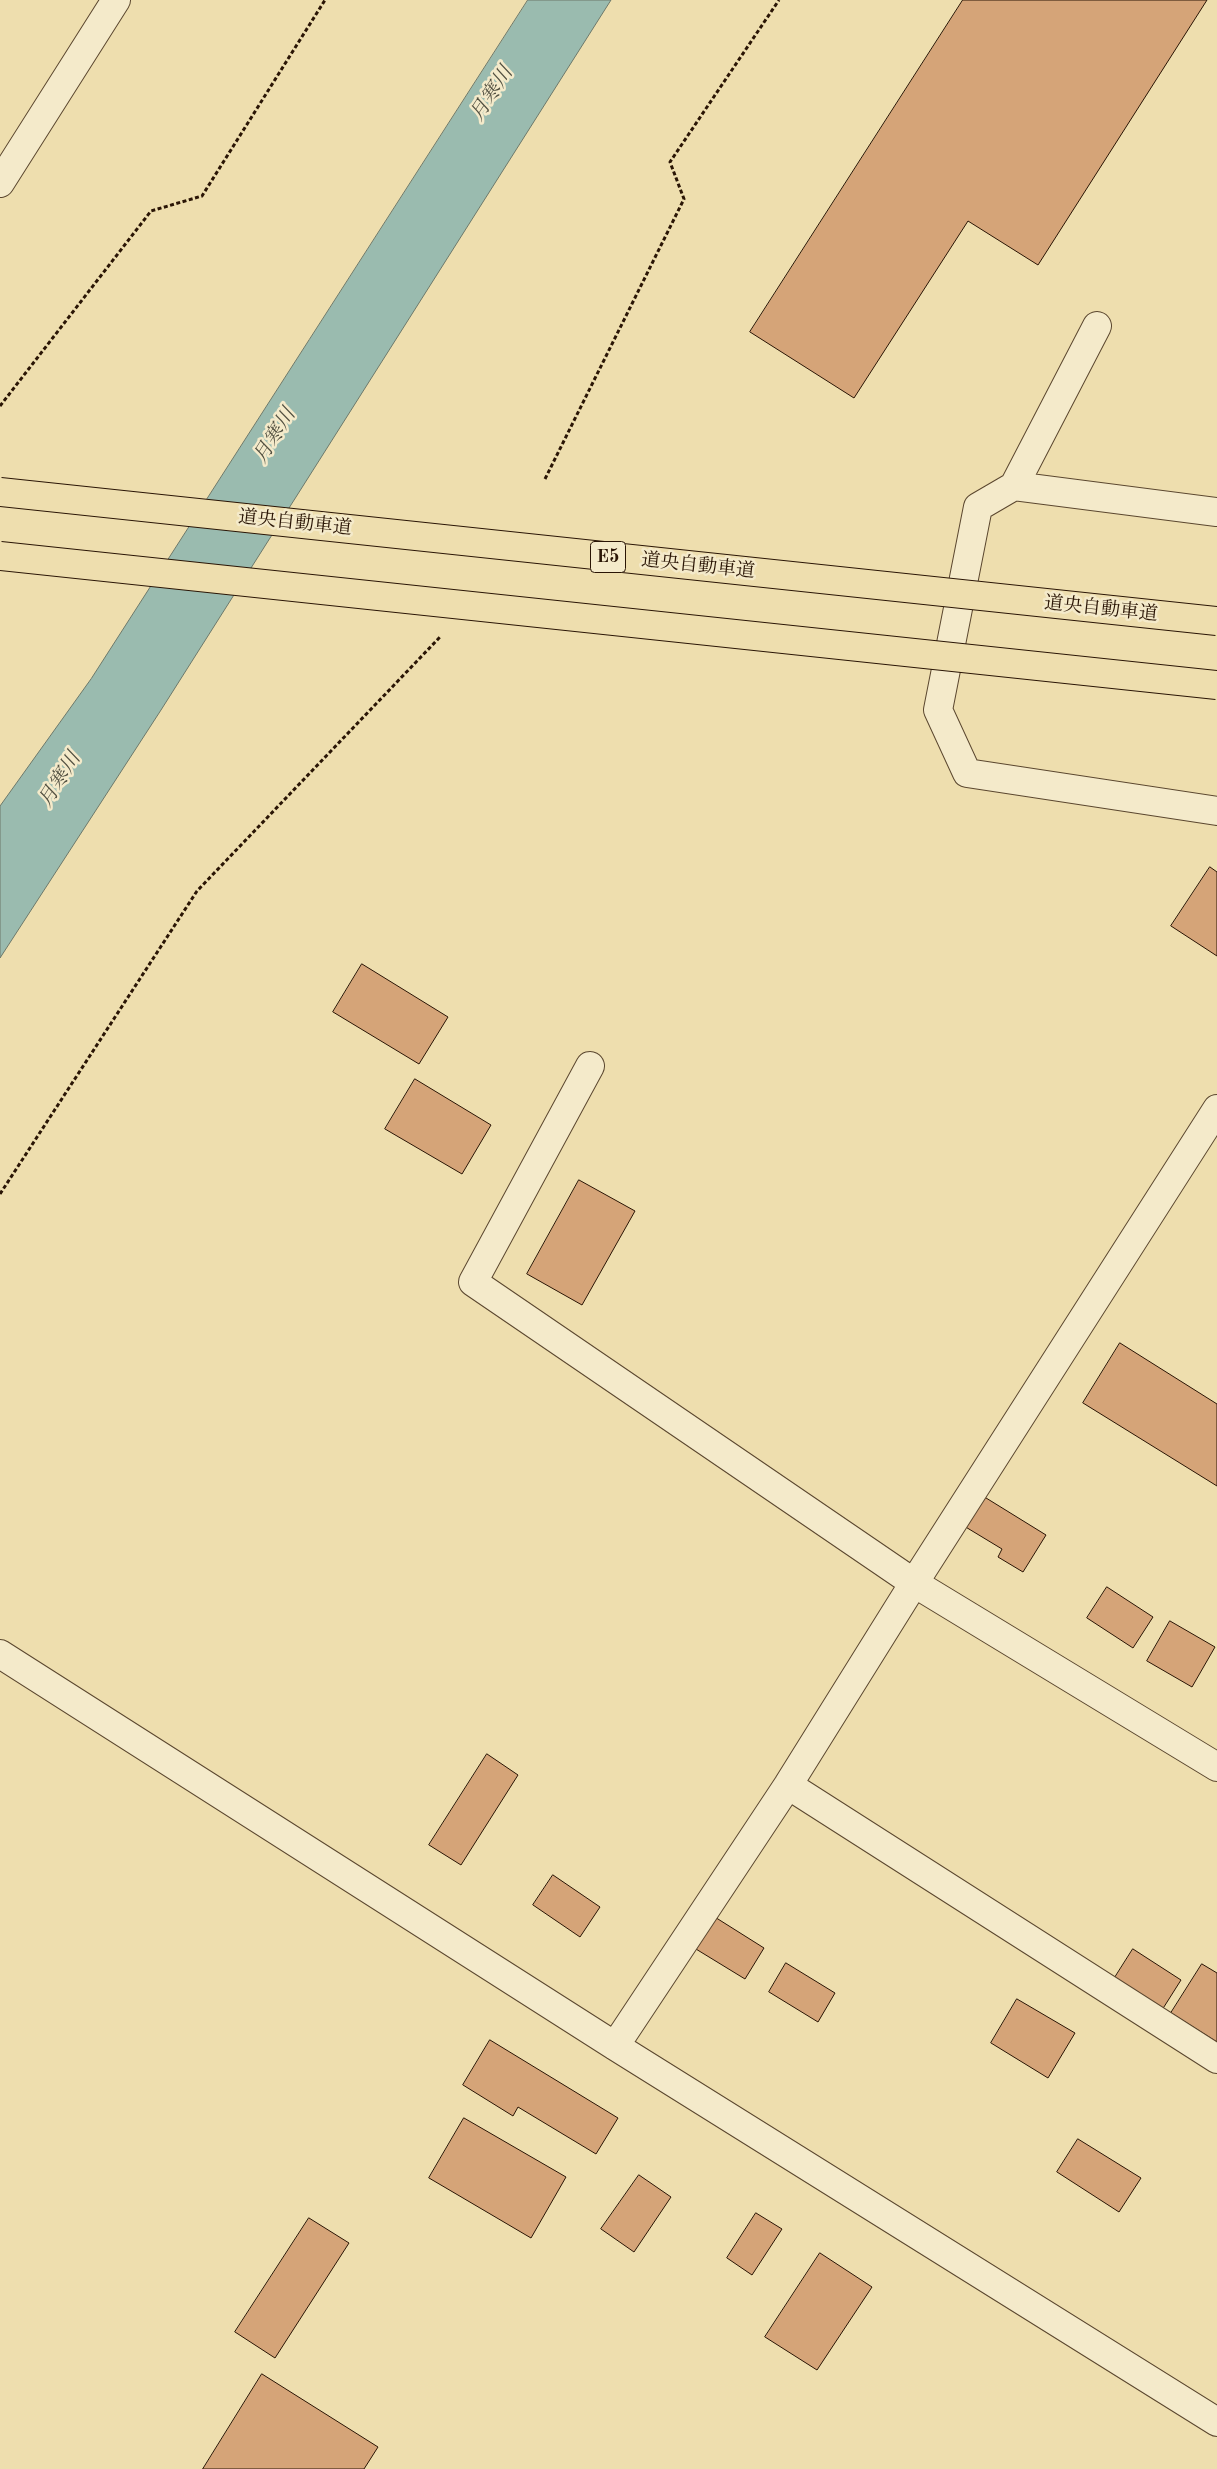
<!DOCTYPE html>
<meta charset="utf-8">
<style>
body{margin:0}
canvas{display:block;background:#eedeae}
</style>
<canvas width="1217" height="2469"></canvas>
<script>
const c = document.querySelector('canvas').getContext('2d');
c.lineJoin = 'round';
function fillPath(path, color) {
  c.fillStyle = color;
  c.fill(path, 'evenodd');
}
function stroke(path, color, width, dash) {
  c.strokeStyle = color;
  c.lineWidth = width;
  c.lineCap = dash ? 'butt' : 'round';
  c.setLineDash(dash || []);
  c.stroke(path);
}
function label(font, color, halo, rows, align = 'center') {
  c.font = font + ' "Old Standard TT","Noto Serif JP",serif';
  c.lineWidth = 5;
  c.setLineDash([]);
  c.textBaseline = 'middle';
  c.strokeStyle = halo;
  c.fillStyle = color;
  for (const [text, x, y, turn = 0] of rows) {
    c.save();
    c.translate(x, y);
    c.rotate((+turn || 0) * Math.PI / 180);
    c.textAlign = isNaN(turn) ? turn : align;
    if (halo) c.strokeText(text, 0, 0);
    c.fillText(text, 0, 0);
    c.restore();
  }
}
const water = new Path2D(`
 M528 0H611L161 710 0 958V806L91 679Z`);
fillPath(water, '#9abbaf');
stroke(water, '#6d796b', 1);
const building = new Path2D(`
 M963 0H1207L1038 265 968 221 854 398 750 332Z
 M1210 867 1217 872V956L1171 926Z
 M362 964 448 1017 419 1064 333 1012Z
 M415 1079 491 1125 462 1174 385 1129Z
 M579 1180 635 1211 582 1305 527 1274Z
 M1120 1343 1217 1404V1486L1083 1403Z
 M978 1493 1046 1535 1023 1572 998 1557 1002 1549 959 1523Z
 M1107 1587 1153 1617 1133 1648 1087 1618Z
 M1170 1621 1215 1647 1192 1687 1147 1661Z
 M487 1754 518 1775 461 1865 429 1845Z
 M553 1875 600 1907 580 1937 533 1905Z
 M710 1914 764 1948 745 1979 691 1946Z
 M1133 1949 1181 1980 1162 2010 1114 1979Z
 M786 1963 835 1993 818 2022 769 1992Z
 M1202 1964 1217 1973V2042L1171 2013Z
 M1017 1999 1075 2033 1048 2078 991 2043Z
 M490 2040 618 2118 596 2154 518 2107 513 2116 463 2085Z
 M464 2118 566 2177 531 2238 429 2178Z
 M1078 2139 1141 2178 1119 2212 1057 2172Z
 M639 2175 671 2197 634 2252 601 2229Z
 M756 2213 782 2229 752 2275 727 2258Z
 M309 2218 349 2243 275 2358 235 2332Z
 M820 2253 872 2287 817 2370 765 2337Z
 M262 2374 378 2447 364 2469H203Z`);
fillPath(building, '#d5a478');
stroke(building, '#2a1505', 1);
const minor = new Path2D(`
 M0 183 116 0
 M1097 326 1014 486 978 507 938 710 967 773 1217 811
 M1014 486 1217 512
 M590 1066 473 1282 914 1583 1217 1767
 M0 1654 615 2046 1217 2422
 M788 1785 1217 2059
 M615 2046 788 1785 914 1583 1217 1109`);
stroke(minor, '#5b472f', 30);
stroke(new Path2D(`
 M0 406 151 211 202 196 325 0
 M545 479 684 199 670 162 779 0
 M0 1194 197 891 440 637`), '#2a1505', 3, [4, 2.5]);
stroke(minor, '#f4eaca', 28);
const highwayBridge = new Path2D(`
 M0 492 1217 621
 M0 556 1217 685`);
stroke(highwayBridge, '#2a1505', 30, []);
stroke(highwayBridge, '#eedeae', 28);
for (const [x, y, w] of [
 [608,557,35]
]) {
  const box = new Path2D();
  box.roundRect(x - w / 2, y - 15.5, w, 31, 4);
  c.fillStyle = '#f4eaca';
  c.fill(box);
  stroke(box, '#2a1505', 1);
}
label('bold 18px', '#2a1505', null, [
 ["E5",608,557]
]);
label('19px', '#2a1505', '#f4eaca', [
 ["道央自動車道",295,523,6],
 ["道央自動車道",698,566,6],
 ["道央自動車道",1101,609,6]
]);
label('italic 20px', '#514f40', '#f4eaca', [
 ["月寒川",492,94,-57],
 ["月寒川",275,436,-58],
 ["月寒川",60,780,-58]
]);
</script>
